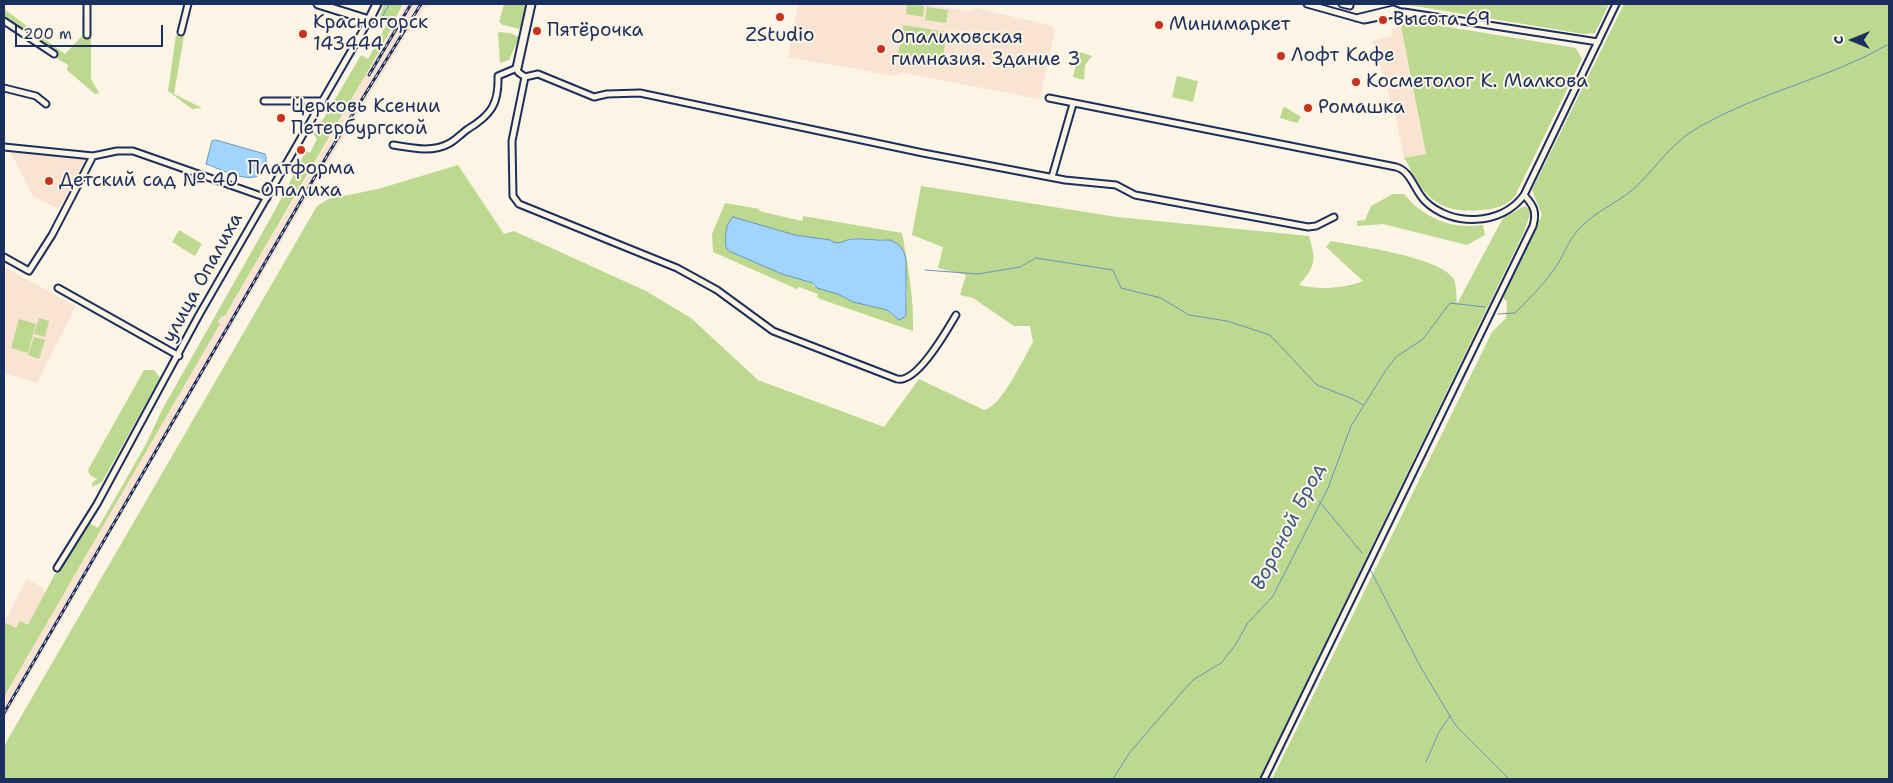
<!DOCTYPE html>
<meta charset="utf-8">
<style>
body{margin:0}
#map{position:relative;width:1893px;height:783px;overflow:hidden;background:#fcf5e5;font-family:"Shantell Sans",sans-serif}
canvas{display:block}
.frame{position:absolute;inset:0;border:5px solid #1b2f5e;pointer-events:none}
.north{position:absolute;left:1828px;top:15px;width:50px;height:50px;-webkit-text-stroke:4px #fcf5e5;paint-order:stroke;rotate:270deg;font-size:14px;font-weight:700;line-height:20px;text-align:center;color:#1b2f5e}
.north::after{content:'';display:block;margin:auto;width:18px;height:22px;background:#1b2f5e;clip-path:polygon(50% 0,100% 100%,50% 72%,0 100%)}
.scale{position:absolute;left:15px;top:25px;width:148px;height:22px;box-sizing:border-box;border:2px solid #1b2f5e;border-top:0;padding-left:6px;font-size:15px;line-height:18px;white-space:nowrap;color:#1b2f5e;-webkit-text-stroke:4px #fcf5e5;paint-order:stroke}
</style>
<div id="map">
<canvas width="1893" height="783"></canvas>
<div class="frame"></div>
<div class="north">С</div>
<div class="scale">200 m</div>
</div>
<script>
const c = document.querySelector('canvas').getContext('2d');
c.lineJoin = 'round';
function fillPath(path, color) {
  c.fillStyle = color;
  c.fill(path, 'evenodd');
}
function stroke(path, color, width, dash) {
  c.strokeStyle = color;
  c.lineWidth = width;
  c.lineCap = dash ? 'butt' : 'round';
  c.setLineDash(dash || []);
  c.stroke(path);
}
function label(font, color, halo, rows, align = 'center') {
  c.font = font + ' "Shantell Sans",sans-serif';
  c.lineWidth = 4;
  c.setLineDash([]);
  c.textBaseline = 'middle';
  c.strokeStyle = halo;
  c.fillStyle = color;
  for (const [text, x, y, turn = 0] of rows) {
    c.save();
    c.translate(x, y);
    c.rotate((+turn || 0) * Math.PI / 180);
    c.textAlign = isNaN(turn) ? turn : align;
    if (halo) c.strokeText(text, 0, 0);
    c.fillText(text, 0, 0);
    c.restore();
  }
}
fillPath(new Path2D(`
 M406 4H429L413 24 327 164 112 530 4 720V697L220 324 218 323 222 316 224 317 313 167Z
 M798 4H922L970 11 976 8 1053 26 1055 32 1040 99 903 73 894 76 788 57Z
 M1401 26 1426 154 1404 158 1396 119 1373 41 1392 36 1391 29Z
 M10 151H29L85 160 59 209 33 196Z
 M4 267 76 306 37 383 4 373Z
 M27 579 45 589 43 591 47 593 28 626 16 628 4 622Z`), '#f9e4d3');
fillPath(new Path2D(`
 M384 4H403L392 25 379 18Z
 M504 4H527L522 25 519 29 503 25 499 22Z
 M907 4 924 6 923 17 906 14Z
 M1402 4H1609L1595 33 1584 34Z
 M1624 4H1889V779H1272L1492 332 1506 318 1507 302 1503 298 1542 215 1532 190Z
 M927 7 948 10 946 23 925 20Z
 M4 9 65 54 82 36 83 9H91V79L99 93 95 94 67 70 68 65C41 50 27 33 4 16Z
 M1412 21 1576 48 1582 59 1515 196C1505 207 1495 209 1480 210 1447 213 1430 204 1413 175 1410 169 1408 163 1404 158L1426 154 1401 26 1403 23Z
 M387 24 392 27 373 62 224 317 222 316 218 322 220 324 4 697V622L16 628 20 621 28 625 55 574 77 544 89 523 98 528 145 446 163 408 274 212 306 151 310 153 317 139 314 135 361 55 368 59Z
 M903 25 947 32 942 62 898 55Z
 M498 32 510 33 519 37 509 60 500 63Z
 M176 35 184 36 174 94 202 108 192 109 168 91Z
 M1079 52 1092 56 1085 65 1084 80 1073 77Z
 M1177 76 1198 81 1193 102 1172 97Z
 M1285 107 1301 117 1297 123 1280 118 1283 108Z
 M458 165 504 234 514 231 646 291 691 318 758 380 884 427 919 379 984 410C1001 408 1024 357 1033 342L1030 326H1014L973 298 960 295 966 275 938 268 943 247 912 235 921 186 1117 217 1309 236C1316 260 1316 266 1299 285 1318 290 1344 289 1363 281L1326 247 1331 241C1358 246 1438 257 1453 278 1457 284 1456 297 1457 304L1503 218 1525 206 1531 211 1524 232 1259 779H4V748L8 739 317 206 328 199 378 189Z
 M1393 194H1404C1408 198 1411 202 1415 206 1436 222 1456 229 1483 225L1485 235 1467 245 1383 224 1357 226V221L1365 220 1371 206Z
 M725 203 760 209 759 211 802 221 803 216 902 233C908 266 914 297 913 331L823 300 817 297 818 294 799 287 797 289 713 252 712 234ZM733 217 795 235 830 240 834 243H841L851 238 890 240 904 252 907 293 906 316H893L887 310 853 302 840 295 813 286V283L782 274 731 252 726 248C725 237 725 224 733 217Z
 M179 230 202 244 195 256 172 242Z
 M39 318 49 321 45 337 34 334Z
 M19 319 36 324 28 353 11 348Z
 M34 337 45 340 39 359 28 355Z
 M144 370H154L160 378 102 482 92 487V483L97 479 90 475 88 470Z`), '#bdd88f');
const water = new Path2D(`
 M216 140 265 154C267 159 266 164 264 169 256 189 219 168 206 164L212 141Z
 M733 217 795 235 830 240C839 247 844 239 853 239 865 238 877 241 890 240 900 244 904 249 906 260V316L899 320 887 310 853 302 840 295 817 288 813 283 782 274 731 252 726 248C725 237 725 224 733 217Z`);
fillPath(water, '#a1d4ff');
stroke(water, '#6b92bf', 1);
stroke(new Path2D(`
 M382 18 389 4
 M925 270 978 274 1020 267 1036 258 1113 270 1121 288 1161 298 1189 315 1227 321 1270 335 1317 385 1353 399 1363 405
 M1498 314 1515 313C1528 300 1542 286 1553 271 1563 258 1567 242 1579 229 1596 210 1621 202 1639 184 1658 164 1674 141 1699 127 1759 92 1829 79 1889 44
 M1319 501 1362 553
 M1370 569 1420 666 1456 726 1509 779
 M1426 762 1439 732 1450 716
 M1113 779 1130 752 1183 691 1193 680 1221 663 1236 644 1247 624 1273 596 1328 488 1351 426 1386 370 1396 357 1423 339 1450 303 1485 307`), '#6b92bf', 1);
const street = new Path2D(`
 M87 4V35
 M1307 4 1364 20 1404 12 1598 42
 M1342 4 1350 6
 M1356 18 1393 9 1401 12
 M4 21 54 54
 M181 32 188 4
 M525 77 538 74 594 97 607 94 640 93 923 153 1065 180 1116 185 1135 195 1308 227 1316 226 1334 217
 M525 77 512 141 513 196 519 204 677 268 717 290 773 331 897 379C917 384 947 330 956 315
 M4 88 36 96 46 104
 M1049 98 1396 167C1411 171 1414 190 1425 201 1451 227 1502 226 1524 195L1616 4
 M264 101H322
 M393 145C411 148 433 153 450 143 456 140 462 133 468 129 491 115 499 104 498 76L517 68 518 72 525 77
 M4 147 93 156 117 151H133L267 198
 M1052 177 1073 104
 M4 257 29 271 52 235 93 156
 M58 288 179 356
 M57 568 97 504 199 315 369 20
 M1264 779 1533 226C1537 212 1534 206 1524 195`);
const secondary = new Path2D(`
 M318 4 369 20 377 4
 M517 68 531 4`);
stroke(street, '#1b2f5e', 9);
stroke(secondary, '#1b2f5e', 11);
stroke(street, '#fcf5e5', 5);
stroke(secondary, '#fcf5e5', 7);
const rail = new Path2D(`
 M369 75 411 4
 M4 713 328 154 421 4`);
stroke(rail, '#1b2f5e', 3);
stroke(rail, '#fcf5e5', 1, [4]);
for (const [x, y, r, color] of [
 [780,17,5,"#c8321e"],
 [1383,20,5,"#c8321e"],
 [1159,25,5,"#c8321e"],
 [537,31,5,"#c8321e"],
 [303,34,5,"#c8321e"],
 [881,49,5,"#c8321e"],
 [1281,56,5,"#c8321e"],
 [1356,82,5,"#c8321e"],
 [1308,108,5,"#c8321e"],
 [281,118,5,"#c8321e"],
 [301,150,5,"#c8321e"],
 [49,181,5,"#c8321e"]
]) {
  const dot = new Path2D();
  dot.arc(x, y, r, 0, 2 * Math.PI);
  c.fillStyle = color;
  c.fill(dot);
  stroke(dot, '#fcf5e5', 2);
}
label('19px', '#1b2f5e', '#fcf5e5', [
 ["Высота 69",1393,20],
 ["Красногорск",313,23],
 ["143444",313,45],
 ["Минимаркет",1169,25],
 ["Пятёрочка",547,31],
 ["ZStudio",780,36,"center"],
 ["Опалиховская",891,38],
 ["гимназия. Здание 3",891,60],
 ["Лофт Кафе",1291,56],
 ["Косметолог К. Малкова",1366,82],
 ["Церковь Ксении",291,107],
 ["Петербургской",291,129],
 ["Ромашка",1318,108],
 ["Платформа",301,169,"center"],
 ["Опалиха",301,191,"center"],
 ["Детский сад № 40",59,181]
], 'left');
label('19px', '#1b2f5e', '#fcf5e5', [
 ["улица Опалиха",203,278,-61]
]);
label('italic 20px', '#3c5886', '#fcf5e5', [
 ["Вороной Брод",1289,527,-63]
]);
</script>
